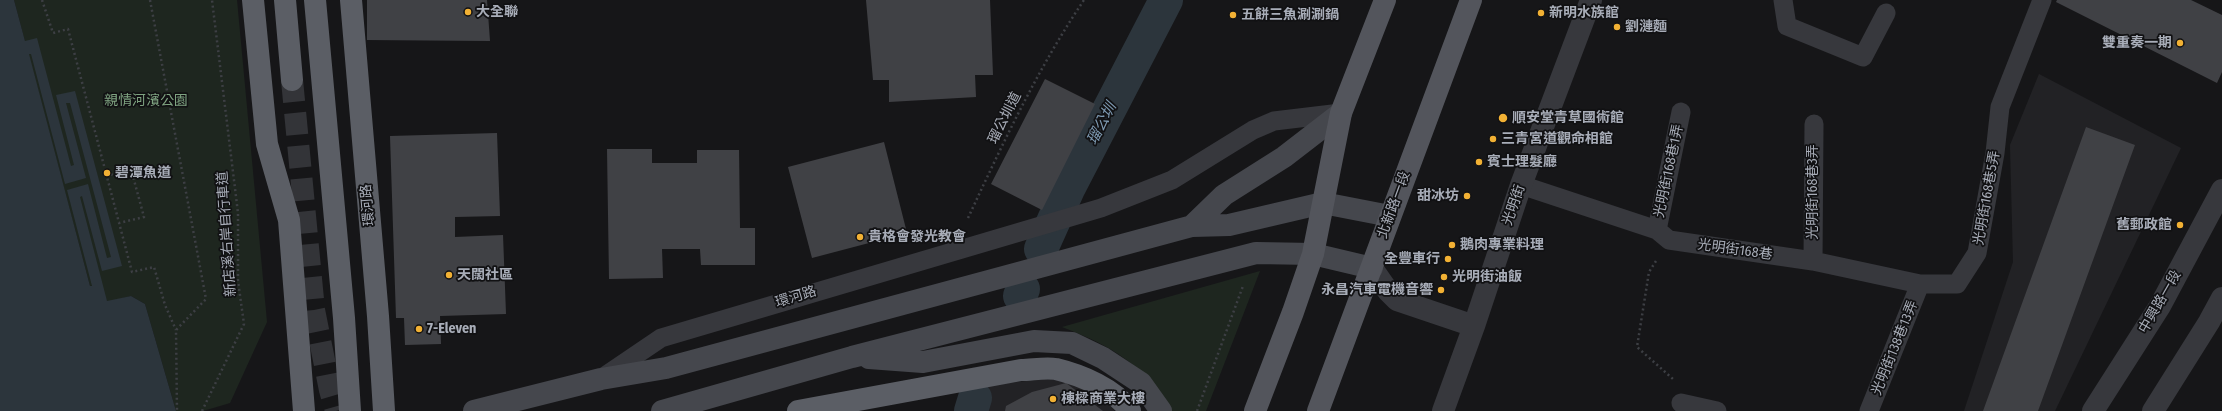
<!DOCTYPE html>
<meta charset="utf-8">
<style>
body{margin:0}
canvas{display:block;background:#161618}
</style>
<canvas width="2222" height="411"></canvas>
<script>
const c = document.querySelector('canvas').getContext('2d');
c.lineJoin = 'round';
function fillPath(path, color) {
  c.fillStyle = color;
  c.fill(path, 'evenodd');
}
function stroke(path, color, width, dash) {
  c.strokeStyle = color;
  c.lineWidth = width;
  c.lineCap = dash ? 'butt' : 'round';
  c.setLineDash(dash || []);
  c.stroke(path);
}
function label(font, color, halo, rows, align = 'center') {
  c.font = font + ' "Fira Sans Condensed","Noto Sans TC",sans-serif';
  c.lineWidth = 3.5;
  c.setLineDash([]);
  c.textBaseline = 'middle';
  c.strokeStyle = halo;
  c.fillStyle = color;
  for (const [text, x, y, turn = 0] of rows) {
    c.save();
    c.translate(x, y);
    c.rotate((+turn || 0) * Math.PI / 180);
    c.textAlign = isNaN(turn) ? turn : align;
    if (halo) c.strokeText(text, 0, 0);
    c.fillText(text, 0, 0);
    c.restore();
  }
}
fillPath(new Path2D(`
 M2039 74 2181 148 2055 411H1964L2013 262 2010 145Z
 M1062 377 1105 400 1115 411H978L981 386Z`), '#222225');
fillPath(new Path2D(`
 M14 0H237L267 322 230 403 203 411H176L145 304 131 296 107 302 97 285 90 286Z
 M1260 271 1206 411H1171C1141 363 1114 347 1062 327Z`), '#1e261f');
fillPath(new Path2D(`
 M0 0H14L25 41 37 38 71 166 74 165 56 95 75 91 122 266 102 271 82 196 80 197 107 301 131 296 145 304 176 411H0ZM29 54H31L65 184 86 178 66 103H70L111 257 107 258 88 184 67 190 92 286H90Z`), '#2c353c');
stroke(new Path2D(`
 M1041 249 1068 189 1166 0
 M1020 296 1023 289
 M971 411 975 398`), '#2c353c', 34);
fillPath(new Path2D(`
 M367 0H487L490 41 367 40Z
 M866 0H990L993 75H975L976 97 889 102V80H873Z
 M2057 0H2191L2222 15V72L2217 83 2056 2Z
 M1045 79 1095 104 1042 210 991 184Z
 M2086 127 2135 145 2038 411H1983Z
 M497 133 500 216 455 217V237L503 235 506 314 440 316 441 344 405 345 404 318H396L390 136Z
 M884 142 907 233 812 258 788 167Z
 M607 149H652V163H697V150H739L740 228H755V265H701L700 249H662L663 278 609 279Z
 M1066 383 1103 411H1005L1006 406 1032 392Z`), '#404145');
stroke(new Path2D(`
 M292 80 314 310 330 390 336 411`), '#333438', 22, [22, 11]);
stroke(new Path2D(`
 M42 0 53 33 68 29 132 272 154 267 165 305 176 330
 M150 0 206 299 176 330 177 411
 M106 176 131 169 144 217 119 223
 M968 218C1003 143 1038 68 1084 0
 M1656 261 1649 272 1637 347 1673 379
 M202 411 244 324 238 281V213L212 0
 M1197 411 1243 286`), '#3d3f44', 2.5, [2, 3]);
stroke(new Path2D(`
 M1783 0 1787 26 1863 57 1886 13
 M1521 185 1657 230 1669 240 1813 261 1920 284H1957L1977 253 1995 153 2000 107 2042 0
 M1657 230 1681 112
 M1813 261 1814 124
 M602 378 661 338 1101 208 1172 180 1253 130 1274 121 1341 113
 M1681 403 1717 411
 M1869 411 1920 284`), '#37383d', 19);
stroke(new Path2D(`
 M1372 268 1388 291 1397 300 1474 326
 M1443 411 1474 326 1521 185 1591 0`), '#37383d', 22);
stroke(new Path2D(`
 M2093 411 2160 306 2222 190
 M2153 411 2209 322 2222 298`), '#37383d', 22);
stroke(new Path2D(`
 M1192 226 1224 195 1284 157 1341 113
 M869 358 923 362 1034 341 1072 343 1103 358 1141 383 1161 411
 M474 411 601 379 666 368 1192 226 1229 225 1323 203 1390 216
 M662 411 852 357 1256 253 1313 254 1372 268`), '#45474d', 22);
stroke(new Path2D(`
 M1255 411 1293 312 1313 254 1341 113 1385 0
 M1318 411 1471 0`), '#53555c', 22);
stroke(new Path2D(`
 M253 0 267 144 289 220 304 411
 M285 0 292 80
 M315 0 344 318 350 411
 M351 0 378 316 384 411
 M798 411 1021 370C1032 370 1045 367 1056 369 1081 375 1115 389 1130 411`), '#5b5e65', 22);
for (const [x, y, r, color] of [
 [468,12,4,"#f2b134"],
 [1541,13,4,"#f2b134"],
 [1233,15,4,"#f2b134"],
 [1617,27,4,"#f2b134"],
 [2180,43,4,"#f2b134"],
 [1503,118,5,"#f2b134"],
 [1493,139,4,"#f2b134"],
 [1479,162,4,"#f2b134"],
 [107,173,4,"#f2b134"],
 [1467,196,4,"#f2b134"],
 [2180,225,4,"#f2b134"],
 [860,237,4,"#f2b134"],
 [1452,245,4,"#f2b134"],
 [1448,259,4,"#f2b134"],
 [449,275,4,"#f2b134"],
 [1444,277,4,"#f2b134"],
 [1441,290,4,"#f2b134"],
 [419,329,4,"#f2b134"],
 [1053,399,4,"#f2b134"]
]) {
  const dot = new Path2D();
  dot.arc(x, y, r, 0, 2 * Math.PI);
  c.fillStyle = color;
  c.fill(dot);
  stroke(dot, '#111113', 1.5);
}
label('bold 14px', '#a8adb8', '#111113', [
 ["大全聯",476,12],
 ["新明水族館",1549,13],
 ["五餅三魚涮涮鍋",1241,15],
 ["劉漣麵",1625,27],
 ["雙重奏一期",2172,43,"right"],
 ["順安堂青草國術館",1512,118],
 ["三青宮道觀命相館",1501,139],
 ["賓士理髮廳",1487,162],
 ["碧潭魚道",115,173],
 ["甜冰坊",1459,196,"right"],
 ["舊郵政館",2172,225,"right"],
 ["貴格會發光教會",868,237],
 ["鵝肉專業料理",1460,245],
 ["全豐車行",1440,259,"right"],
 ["天闊社區",457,275],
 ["光明街油飯",1452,277],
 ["永昌汽車電機音響",1433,290,"right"],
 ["7-Eleven",427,329],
 ["棟樑商業大樓",1061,399]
], 'left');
label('14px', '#7fa381', '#111113', [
 ["親情河濱公園",146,101]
]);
label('14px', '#a8adb8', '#111113', [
 ["瑠公圳道",1005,118,-63],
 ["光明街168巷1弄",1669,171,-78],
 ["光明街168巷3弄",1813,192,-90],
 ["光明街168巷5弄",1987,198,-80],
 ["環河路",368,205,-95],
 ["北新路一段",1394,205,-70],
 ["光明街",1514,205,-71],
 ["新店溪右岸自行車道",227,234,-94],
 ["光明街168巷",1735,250,8],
 ["環河路",796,297,-17],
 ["中興路一段",2160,302,-60],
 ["光明街138巷13弄",1895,348,-68]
]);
label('italic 15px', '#7f9bb3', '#111113', [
 ["瑠公圳",1102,124,-62]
]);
</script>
